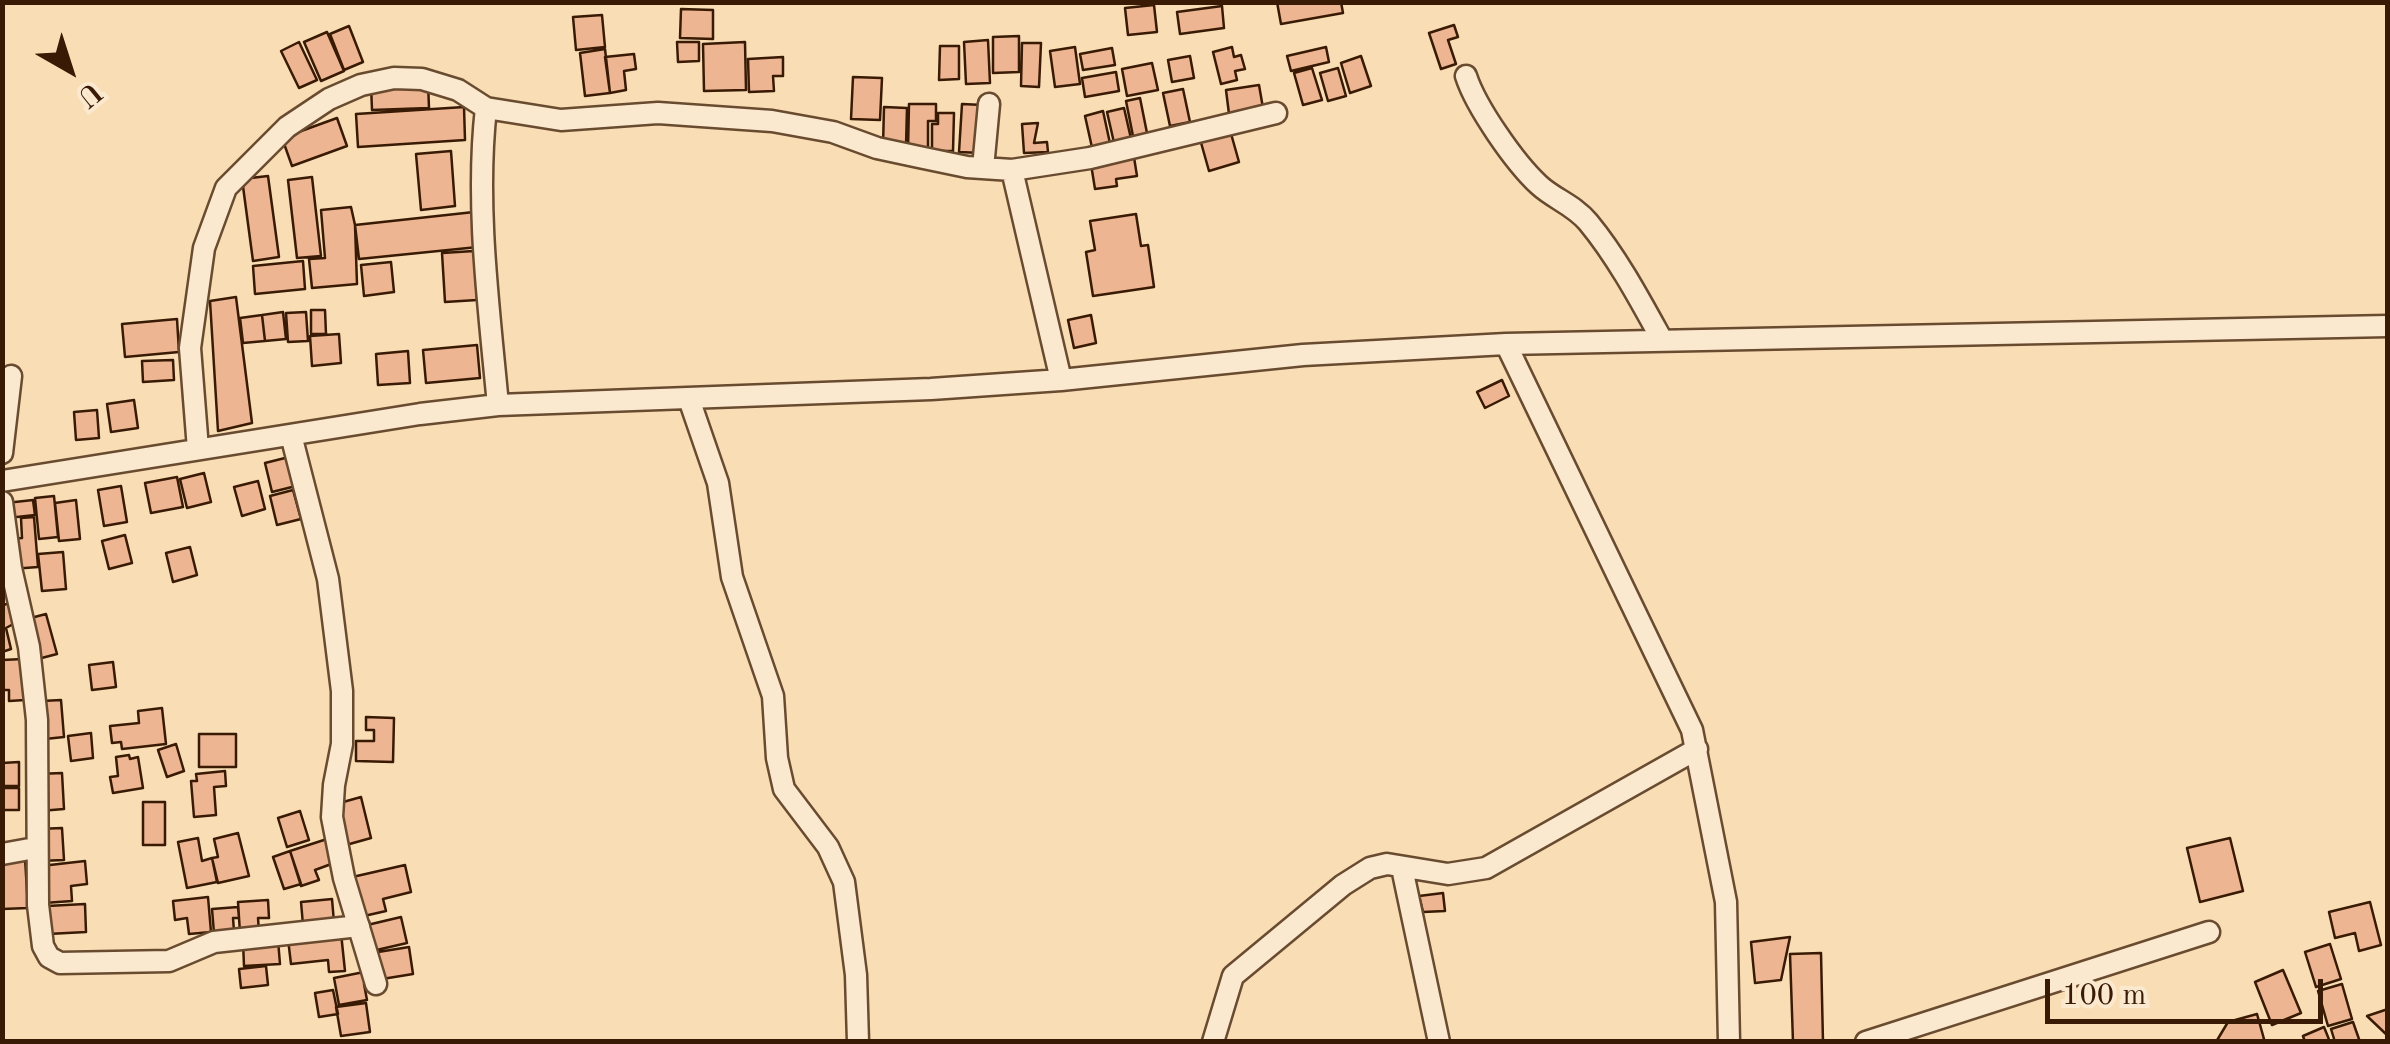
<!DOCTYPE html>
<style>
body{margin:0}
#map{position:relative;width:2390px;height:1044px;overflow:hidden;background:#f9ddb5;font-family:"Old Standard TT",serif}
canvas{display:block}
.frame{position:absolute;inset:0;border:5px solid #391a04;pointer-events:none}
.north{position:absolute;left:20px;top:20px;width:100px;height:100px;-webkit-text-stroke:8px #fbe9cf;paint-order:stroke;rotate:141deg;font-size:28px;font-weight:700;line-height:40px;text-align:center;color:#391a04}
.north::after{content:'';display:block;margin:auto;width:35px;height:45px;background:#391a04;clip-path:polygon(50% 0,100% 100%,50% 72%,0 100%)}
.scale{position:absolute;left:2045px;top:979px;width:278px;height:45px;box-sizing:border-box;border:5px solid #391a04;border-top:0;padding-left:12px;font-size:30px;line-height:35px;white-space:nowrap;color:#391a04;-webkit-text-stroke:8px #fbe9cf;paint-order:stroke}
</style>
<div id="map">
<canvas width="2390" height="1044"></canvas>
<div class="frame"></div>
<div class="north">U</div>
<div class="scale">100 m</div>
</div>
<script>
const c = document.querySelector('canvas').getContext('2d');
c.lineJoin = 'round';
function fillPath(path, color) {
  c.fillStyle = color;
  c.fill(path, 'evenodd');
}
function stroke(path, color, width, dash) {
  c.strokeStyle = color;
  c.lineWidth = width;
  c.lineCap = dash ? 'butt' : 'round';
  c.setLineDash(dash || []);
  c.stroke(path);
}
const building = new Path2D(`
 M1277 2H1341L1343 13 1281 24Z
 M1154 5 1157 32 1128 35 1125 8Z
 M1222 6 1224 28 1180 34 1177 12Z
 M681 9 713 10V39L680 38Z
 M602 15 605 47 576 50 573 17Z
 M1454 25 1458 37 1448 40 1456 64 1441 69 1429 33Z
 M349 26 363 62 344 70 330 34Z
 M327 32 344 71 321 81 304 42Z
 M1019 36V72L993 73V37Z
 M988 40 990 83 966 84 964 42Z
 M299 42 317 80 299 88 281 51Z
 M677 42H699V61L678 62Z
 M745 42 746 90 704 91 703 44Z
 M1022 43H1041L1039 87 1021 86Z
 M940 46H959V79L939 80Z
 M1075 47 1080 84 1055 87 1050 51Z
 M1232 47 1234 57 1241 55 1245 69 1235 71 1237 80 1221 84 1213 52Z
 M1326 47 1329 62 1291 71 1287 56Z
 M1112 48 1115 65 1083 70 1080 54Z
 M605 49 610 93 585 96 580 53Z
 M634 54 636 69 624 71 626 90 610 93 605 57Z
 M1190 56 1194 78 1172 82 1168 60Z
 M1361 56 1371 86 1350 93 1341 63Z
 M783 57V76H773L774 91 749 92 748 59Z
 M1152 63 1158 90 1127 96 1122 69Z
 M1312 68 1322 100 1303 105 1294 73Z
 M1338 68 1346 96 1328 101 1320 73Z
 M1116 72 1119 91 1085 97 1082 78Z
 M853 77 882 78 880 120 851 119Z
 M428 82 429 108 372 110 371 85Z
 M1259 85 1263 108 1229 114 1226 90Z
 M1183 89 1190 122 1170 126 1163 93Z
 M1140 98 1148 138 1134 141 1126 101Z
 M909 104H936V121H928V150H908Z
 M962 104 983 105 981 153 959 152Z
 M464 107 465 140 358 147 356 114Z
 M884 107 907 108 906 146H883Z
 M1124 108 1132 143 1115 147 1107 112Z
 M1103 111 1111 148 1093 152 1085 116Z
 M938 113H954L953 151H932V124H938Z
 M337 118 347 146 292 166 282 138Z
 M1038 123 1034 143 1047 142 1048 152 1024 153 1022 124Z
 M1230 130 1239 162 1209 171 1200 139Z
 M451 151 455 206 421 210 416 154Z
 M1133 151 1137 176 1116 179 1117 186 1095 189 1090 158Z
 M268 176 279 257 253 261 242 179Z
 M312 177 321 256 297 258 288 180Z
 M351 207 355 225 357 284 312 288 309 259 325 258 321 210Z
 M474 212 478 247 359 259 355 225Z
 M1136 214 1141 246 1148 245 1154 287 1093 296 1086 252 1095 250 1090 221Z
 M474 251 477 300 445 302 442 253Z
 M303 261 305 289 255 294 253 266Z
 M391 262 394 292 364 296 361 265Z
 M236 297 252 423 218 431 210 301Z
 M311 310H325L326 334H311Z
 M283 312 286 339 265 341 262 315Z
 M306 312 308 341 288 342 286 313Z
 M262 315 265 341 243 343 240 318Z
 M1091 315 1096 343 1074 348 1068 320Z
 M177 319 179 352 125 357 122 324Z
 M339 334 341 363 312 366 310 336Z
 M477 345 480 378 426 383 423 350Z
 M408 351 410 383 378 385 376 354Z
 M173 360 174 380 143 382 142 361Z
 M1502 380 1509 396 1485 408 1477 392Z
 M134 400 138 428 111 432 107 404Z
 M97 410 99 438 76 440 74 412Z
 M289 457 296 486 272 492 265 463Z
 M204 473 211 502 187 508 180 479Z
 M177 477 183 507 151 513 145 483Z
 M258 481 265 509 242 516 234 487Z
 M121 486 127 522 104 526 98 490Z
 M293 490 301 519 277 525 270 496Z
 M54 496 58 537 39 539 35 498Z
 M33 500 35 515 8 518 6 503Z
 M76 500 80 539 59 541 55 503Z
 M34 517 38 567 12 569 9 539 22 538 21 518Z
 M125 535 132 563 109 569 102 541Z
 M190 547 197 575 173 582 166 553Z
 M63 552 66 589 42 591 38 554Z
 M12 603 17 622 6 628 11 649 2 652V605Z
 M46 614 57 654 34 660 23 620Z
 M23 659 25 700 9 701V690H2V660Z
 M113 662 116 687 92 690 89 665Z
 M61 700 64 737 45 739 42 701Z
 M162 708 166 744 122 749 121 742 112 743 110 726 139 723 138 711Z
 M366 717 394 718 393 762 356 761V741H374V730H366Z
 M91 733 93 758 71 761 68 736Z
 M199 734H236V767H199Z
 M176 744 184 771 167 777 158 750Z
 M129 755 130 759 138 757 143 788 113 793 110 777 118 776 116 757Z
 M19 762V786H2V763Z
 M225 771 226 786 214 787 216 815 194 817 191 781H197L196 774Z
 M62 773 64 809 40 811 38 774Z
 M2 788H19V810H2Z
 M361 797 371 838 346 845 336 804Z
 M143 802H165V845H143Z
 M300 811 309 840 287 847 278 818Z
 M62 828 64 860 39 861 38 829Z
 M238 833 249 876 218 883 212 858 218 857 214 839Z
 M198 838 202 861 212 858 217 882 187 888 178 842Z
 M2230 838 2243 891 2200 902 2187 848Z
 M327 839 334 863 315 870 319 880 301 886 290 851Z
 M290 851 301 884 284 889 273 857Z
 M25 858 28 908 2 909V859Z
 M85 861 87 884 71 886 72 901 44 903 41 866Z
 M405 865 411 892 383 899 386 911 364 916 348 878Z
 M1443 893 1445 911 1423 912 1419 896Z
 M208 897 211 932 189 934 187 918 175 920 173 901Z
 M332 899 334 922 303 925 301 902Z
 M268 900 269 918H258L259 932 240 933 238 902Z
 M2370 902 2381 945 2359 951 2355 933 2335 938 2329 912Z
 M85 904 86 932 48 934 47 906Z
 M238 907 239 918H233L234 931 214 933 212 909Z
 M401 917 407 943 368 952 363 926Z
 M341 933 345 971 329 972 328 960 291 964 288 939Z
 M1790 937 1781 980 1755 983 1751 942Z
 M278 940 280 964 244 966 243 942Z
 M2330 944 2341 979 2316 987 2305 952Z
 M409 947 413 974 376 980 372 953Z
 M1821 953 1823 1042H1793L1790 954Z
 M266 966 268 985 241 988 239 969Z
 M2283 970 2301 1013 2272 1025 2255 982Z
 M369 971 372 982 364 984 367 1000 339 1005 334 978Z
 M2342 984 2352 1019 2328 1026 2318 991Z
 M333 990 338 1014 319 1017 315 993Z
 M366 1003 370 1032 341 1036 336 1007Z
 M2388 1009V1036L2367 1016Z
 M2257 1014 2264 1039 2261 1042H2216L2228 1022Z
 M2353 1022 2360 1042H2335L2331 1029Z
 M2324 1027 2330 1042H2305L2303 1036Z`);
fillPath(building, '#edb591');
stroke(building, '#391a04', 2.5);
const minor = new Path2D(`
 M1466 76C1476 107 1515 163 1539 185 1554 199 1574 205 1588 222 1617 257 1640 300 1662 340
 M486 108C475 205 489 308 498 405
 M983 168 989 104
 M1012 170 1090 158 1276 113
 M1506 344 1692 730 1726 902 1729 1042
 M689 399 718 483 732 577 773 696 777 758 784 789 828 847 844 882 856 975 858 1042
 M291 435 328 579 342 691V744L334 785 332 817 344 878 376 984
 M198 449 190 348 204 248 226 188 287 127 329 99 361 85 394 78 422 79 458 90 486 108 561 120 658 113 772 121 833 132 877 148 919 157 967 167 1012 170 1061 380
 M2 453 11 376
 M2 481 420 414 498 405 931 389 1061 380 1303 355 1506 344 2388 326
 M2 502 11 568 29 647 37 720 38 905 43 946 49 957 60 963 169 961 214 942 359 926
 M2 854 35 848
 M1402 868 1439 1042
 M1213 1042 1233 976 1343 885 1370 868 1387 864 1448 874 1486 868 1697 749
 M1866 1042 2209 932`);
stroke(minor, '#694b30', 25);
stroke(minor, '#fbe9cf', 20);
</script>
